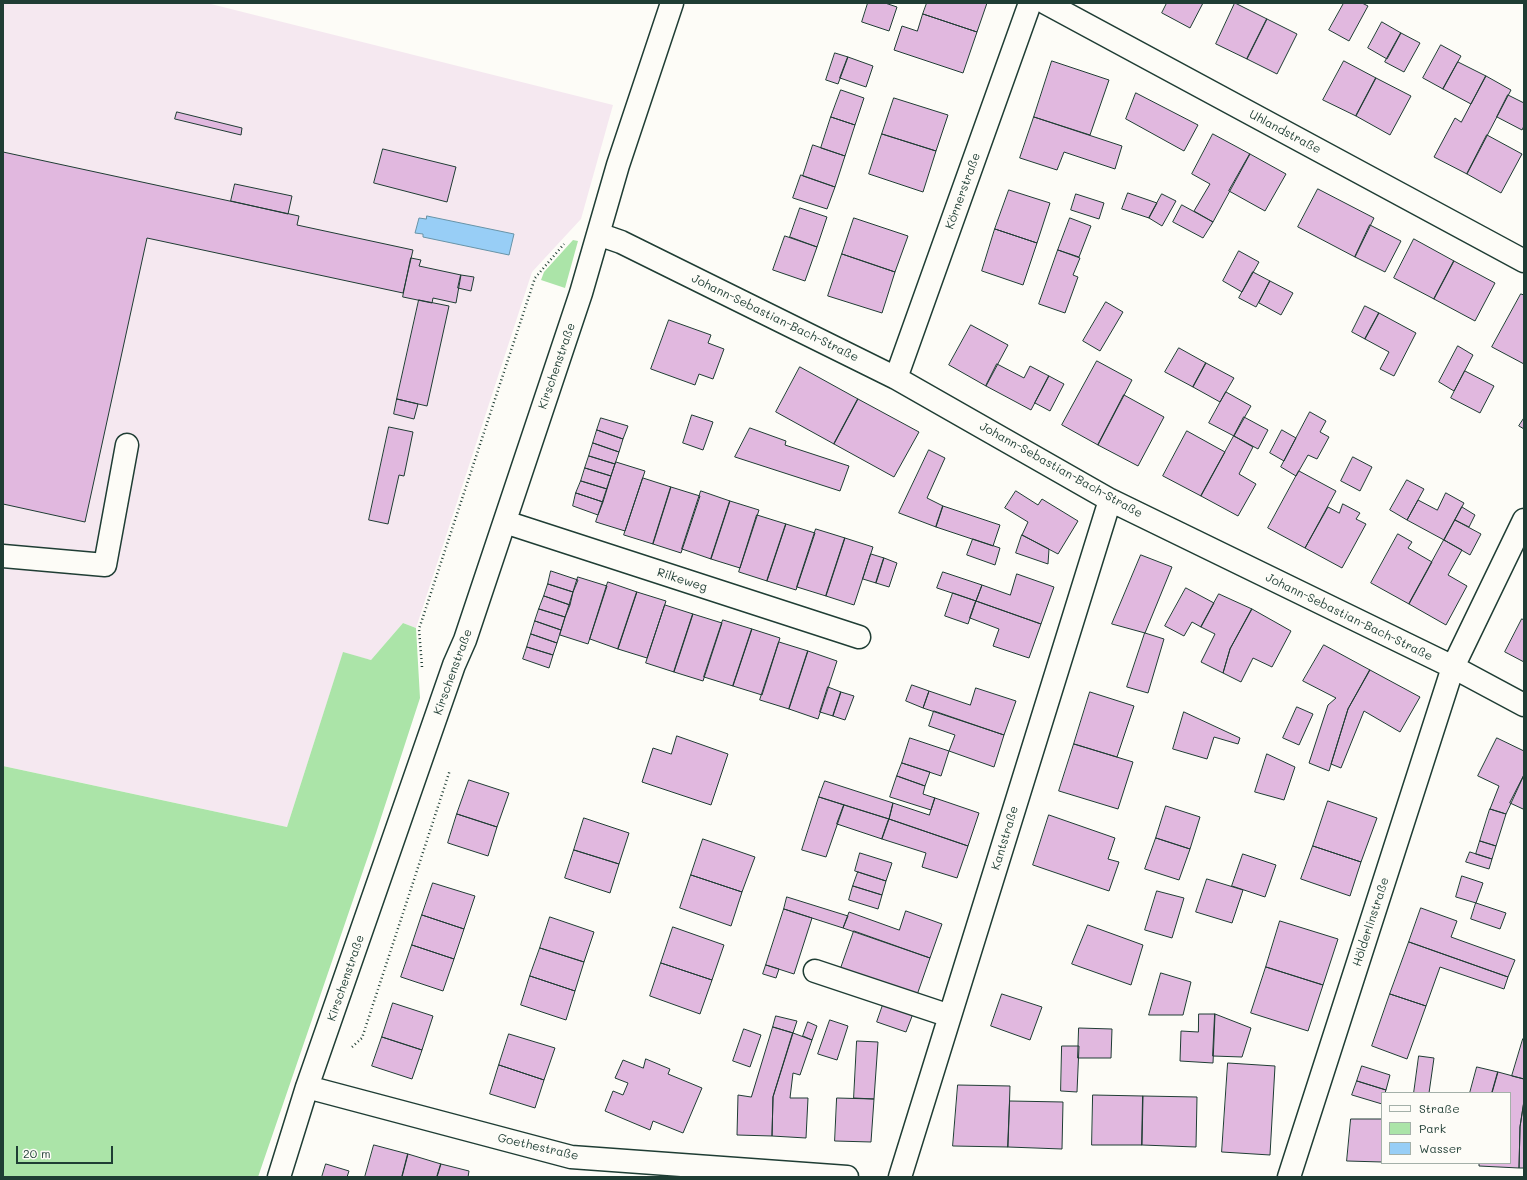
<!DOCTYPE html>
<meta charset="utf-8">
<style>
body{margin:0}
#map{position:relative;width:1527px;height:1180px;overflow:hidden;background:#fdfcf7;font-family:Mali,sans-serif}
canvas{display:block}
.frame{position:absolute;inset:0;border:4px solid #1f3d34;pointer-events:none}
.legend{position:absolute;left:1381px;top:1092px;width:130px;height:72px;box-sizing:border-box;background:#fdfcf7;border:1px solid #a4b0a9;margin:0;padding:5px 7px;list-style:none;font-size:12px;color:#1f3d34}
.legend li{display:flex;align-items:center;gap:8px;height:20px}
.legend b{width:20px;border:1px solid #a4b0a9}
.scale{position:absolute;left:16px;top:1146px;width:97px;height:18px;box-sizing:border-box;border:2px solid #1f3d34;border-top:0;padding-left:5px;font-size:12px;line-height:14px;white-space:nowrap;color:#1f3d34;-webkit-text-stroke:3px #fdfcf7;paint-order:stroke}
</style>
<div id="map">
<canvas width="1527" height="1180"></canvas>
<div class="frame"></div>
<ul class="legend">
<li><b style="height:5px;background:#fdfcf7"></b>Straße</li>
<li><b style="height:11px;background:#abe4a8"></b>Park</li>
<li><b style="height:11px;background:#98cef6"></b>Wasser</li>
</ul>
<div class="scale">20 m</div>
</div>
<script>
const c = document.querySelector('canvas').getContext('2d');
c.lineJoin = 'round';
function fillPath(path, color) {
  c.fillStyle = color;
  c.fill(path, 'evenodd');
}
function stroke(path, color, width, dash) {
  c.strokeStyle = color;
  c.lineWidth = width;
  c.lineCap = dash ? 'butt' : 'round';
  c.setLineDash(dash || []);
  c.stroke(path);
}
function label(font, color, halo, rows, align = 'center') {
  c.font = font + ' Mali,sans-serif';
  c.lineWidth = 3;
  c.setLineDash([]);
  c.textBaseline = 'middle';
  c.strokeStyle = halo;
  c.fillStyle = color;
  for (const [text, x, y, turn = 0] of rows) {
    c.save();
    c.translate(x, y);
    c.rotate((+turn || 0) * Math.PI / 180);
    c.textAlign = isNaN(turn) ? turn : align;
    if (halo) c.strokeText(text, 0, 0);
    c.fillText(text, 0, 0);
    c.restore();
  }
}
fillPath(new Path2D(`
 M3 3H207L613 105 581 219 532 272 416 628 403 623 371 660 343 653 287 827 3 766Z`), '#f5e8f0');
fillPath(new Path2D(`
 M573 240 578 241 565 288 541 280 544 272Z
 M403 623 416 628 420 698 376 833 258 1177H3V766L287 827 343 652 371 660Z`), '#abe4a8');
const water = new Path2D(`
 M427 216 514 234 509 255 423 237V234L415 233 419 218 426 219Z`);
fillPath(water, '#98cef6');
stroke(water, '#6894a8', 1);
const building = new Path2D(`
 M868 3H885L897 7 889 31 862 22Z
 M927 3H987L977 32 923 14Z
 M1167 3H1203L1190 28 1162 13Z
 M1235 3 1267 19 1247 59 1216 44Z
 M1344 3H1362L1368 6 1349 41 1329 30Z
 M923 14 977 32 963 73 894 50 902 26 917 31Z
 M1267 19 1297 34 1277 74 1247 59Z
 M1382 22 1401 33 1387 59 1368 48Z
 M1401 33 1420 43 1404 72 1385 62Z
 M1441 45 1461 56 1443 89 1423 78Z
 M835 53 848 57 838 84 826 80Z
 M848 57 873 66 866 87 840 78Z
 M1052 61 1109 80 1090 135 1034 117Z
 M1344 61 1376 78 1356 116 1323 100Z
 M1458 62 1486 76 1471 104 1443 89Z
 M1486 76 1511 90 1467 174 1434 157 1455 118 1461 122Z
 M1376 78 1411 96 1390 135 1356 116Z
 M841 90 864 98 855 125 831 117Z
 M1136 93 1198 125 1184 151 1126 119Z
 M1508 95 1524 103V126L1522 130 1497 117Z
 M894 98 948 115 936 151 882 134Z
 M177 112 242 128 241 135 175 119Z
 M831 117 855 125 845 156 821 148Z
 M1034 117 1122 146 1115 169 1064 152 1057 170 1020 158Z
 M882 134 936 151 923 192 869 174Z
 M1213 134 1250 154 1213 222 1194 211 1210 184 1192 174Z
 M1487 135 1522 154 1501 193 1467 174Z
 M813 145 845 156 835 187 803 176Z
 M383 149 456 167 447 202 374 183Z
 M3 152 299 216 297 225 413 250 403 293 147 238 85 522 3 504Z
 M1250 154 1286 174 1265 211 1229 191Z
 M801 175 835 187 827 209 793 198Z
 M235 184 292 196 288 214 231 201Z
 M1318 189 1374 218 1355 257 1298 227Z
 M1009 190 1050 203 1037 243 995 229Z
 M1128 193 1157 203 1149 218 1122 209Z
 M1076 194 1104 203 1099 219 1071 210Z
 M1162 194 1176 201 1162 226 1149 218Z
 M1182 205 1213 222 1203 238 1173 222Z
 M800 208 827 217 817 247 790 237Z
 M854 218 908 236 895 272 842 254Z
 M1070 218 1091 226 1079 257 1058 250Z
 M1370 225 1401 241 1385 272 1355 257Z
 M995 229 1037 243 1023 285 982 271Z
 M785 236 817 247 805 281 773 270Z
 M1414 239 1454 261 1434 299 1394 278Z
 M1058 250 1080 258 1073 275 1078 277 1065 313 1039 304Z
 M1239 251 1259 262 1242 292 1223 281Z
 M842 254 895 272 882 313 828 296Z
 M411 258 421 260 419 266 461 275 456 303 433 298 432 303 403 297Z
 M1454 261 1495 283 1475 321 1434 299Z
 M1253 272 1270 281 1256 307 1239 298Z
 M461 275 474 277 471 291 458 288Z
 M1270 281 1293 293 1281 315 1259 303Z
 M1521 294 1524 295V364L1492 347Z
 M419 300 449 306 427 406 397 399Z
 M1106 302 1123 312 1100 351 1083 341Z
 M1365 306 1379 313 1365 339 1352 332Z
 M1379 313 1416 333 1394 376 1380 369 1389 352 1365 339Z
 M669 320 711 335 708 343 724 349 713 379 699 374 695 385 651 369Z
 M971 325 1008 345 986 386 949 365Z
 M1458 346 1473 355 1454 391 1439 382Z
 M1179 348 1206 363 1193 387 1165 372Z
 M1097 361 1132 380 1098 445 1062 425Z
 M1206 363 1234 378 1220 402 1193 387Z
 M997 364 1024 378 1030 366 1049 376 1031 410 986 386Z
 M800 367 858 399 834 444 776 412Z
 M1465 371 1494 386 1480 413 1451 398Z
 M1049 376 1064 384 1050 411 1035 403Z
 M1226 392 1251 406 1234 436 1209 423Z
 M1124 395 1164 417 1138 466 1098 445Z
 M397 399 418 404 414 419 394 414Z
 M858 399 919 432 894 477 834 444Z
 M1310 412 1326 421 1320 432 1329 437 1317 459 1308 455 1296 476 1281 467Z
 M692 415 713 422 703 450 683 443Z
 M1244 417 1268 430 1258 449 1234 436Z
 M601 418 628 426 623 439 597 430Z
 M1524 418V429L1519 426Z
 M389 427 413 432 404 476 399 475 388 524 369 520Z
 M750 428 786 441 785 445 849 466 840 491 735 457Z
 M597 430 623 439 619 452 593 443Z
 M1282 430 1296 438 1284 461 1270 453Z
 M1187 431 1225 452 1201 496 1163 476Z
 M1234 436 1253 447 1239 474 1256 484 1238 516 1201 496Z
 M593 443 619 452 615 464 589 456Z
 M929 450 945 458 927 498 943 506 936 527 899 513Z
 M589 456 615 464 611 476 585 468Z
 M1353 457 1372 467 1360 491 1341 481Z
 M616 462 645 471 625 531 596 522Z
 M585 468 611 476 607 489 581 481Z
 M1299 471 1336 491 1305 548 1268 528Z
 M643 478 671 487 653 544 624 535Z
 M1407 480 1424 489 1407 520 1390 510Z
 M581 481 607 489 603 502 576 493Z
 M671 487 700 496 681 553 653 544Z
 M701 491 730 501 711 559 682 549Z
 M1016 491 1038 505 1042 499 1078 521 1058 554 1022 535 1028 522 1005 508Z
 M576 493 603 502 598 515 573 506Z
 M1446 493 1464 503 1444 540 1407 520 1418 500 1437 510Z
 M730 501 759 510 740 568 711 559Z
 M1343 504 1360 513 1356 519 1366 524 1342 568 1305 548 1328 507 1339 513Z
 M943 506 1000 525 993 546 936 527Z
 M1462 507 1475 515 1469 527 1455 520Z
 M757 515 786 524 767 581 739 572Z
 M1455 520 1481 534 1470 555 1444 540Z
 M786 524 815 533 796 590 767 581Z
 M816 529 845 538 826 596 797 587Z
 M1398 534 1412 542 1408 548 1432 562 1409 604 1371 583Z
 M1022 535 1049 549 1048 564 1016 553Z
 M845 538 873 547 854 605 826 596Z
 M973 539 1000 548 995 565 967 555Z
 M1444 540 1462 550 1448 575 1467 586 1446 625 1409 604Z
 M871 554 884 558 876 583 863 579Z
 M1141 555 1172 567 1145 633 1112 624Z
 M884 558 897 563 889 587 876 583Z
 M551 571 578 580 573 592 548 584Z
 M943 572 982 585 976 601 937 588Z
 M1017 574 1054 587 1041 624 976 601 982 585 1010 595Z
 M578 577 607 586 588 644 560 635Z
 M608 582 637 592 618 649 590 639Z
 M548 584 573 592 570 605 544 596Z
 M1186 588 1214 603 1201 627 1192 622 1184 636 1165 626Z
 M637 592 666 601 647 658 618 649Z
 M953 593 976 601 968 624 945 616Z
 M1219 594 1252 609 1230 649 1223 673 1201 662 1215 634 1201 627Z
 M544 596 570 605 565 617 539 609Z
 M976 601 1041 624 1029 658 993 646 999 629 970 618Z
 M665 605 693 614 674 672 646 663Z
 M539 609 565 617 561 630 535 621Z
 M1252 609 1291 631 1272 667 1253 658 1241 682 1223 673 1230 649Z
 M693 614 722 623 703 681 674 672Z
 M1522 619 1524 620V662L1505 652Z
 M723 620 752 629 733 686 704 677Z
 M535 621 561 630 557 643 531 634Z
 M752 629 780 638 762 695 733 686Z
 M1145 633 1164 639 1148 693 1127 687Z
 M531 634 557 643 553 655 527 647Z
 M779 642 808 651 789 709 760 700Z
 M1324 645 1370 670 1348 709 1329 771 1309 763 1328 705 1336 698 1303 681Z
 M527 647 553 655 549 668 523 659Z
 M808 651 837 661 818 719 789 709Z
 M1370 670 1420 697 1400 732 1364 711 1341 768 1331 764 1348 709Z
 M912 685 929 691 923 708 906 701Z
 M828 687 841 692 833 716 820 712Z
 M976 688 1016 701 1004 735 923 708 929 691 970 705Z
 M841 692 854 696 845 720 833 716Z
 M1090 692 1134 706 1117 757 1074 744Z
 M1297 707 1313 714 1299 745 1283 738Z
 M934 711 1004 735 994 767 949 751 955 735 929 726Z
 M1184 712 1240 738 1238 744 1214 737 1207 759 1173 749Z
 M677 736 728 754 711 805 642 782 653 748 671 754Z
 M910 738 949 751 941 776 902 763Z
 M1497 738 1524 751V775L1506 814 1490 809 1499 786 1478 776Z
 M1074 744 1133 762 1118 809 1059 791Z
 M1267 754 1295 767 1284 800 1255 792Z
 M902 763 930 772 925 786 897 776Z
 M1524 775V808L1523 809 1510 803Z
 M897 776 925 786 923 794 935 798 931 810 890 797Z
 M469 780 509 793 497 827 457 814Z
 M825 781 893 803 889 819 819 797Z
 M819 797 844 805 826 857 802 850Z
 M935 798 979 813 968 846 889 819 893 803 929 815Z
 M1328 801 1377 818 1361 862 1313 846Z
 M844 805 889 819 882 839 837 824Z
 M1166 806 1200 817 1190 849 1156 838Z
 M1490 809 1506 814 1496 846 1480 841Z
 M457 814 497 827 488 856 448 843Z
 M1049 815 1115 838 1108 859 1119 862 1109 891 1033 865Z
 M584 818 629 833 619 864 574 850Z
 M889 819 968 846 957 878 922 867 926 853 882 839Z
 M1156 838 1190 849 1179 880 1145 869Z
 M703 839 755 857 742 892 691 875Z
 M1480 841 1496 846 1492 859 1476 854Z
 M1313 846 1361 862 1350 896 1301 879Z
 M574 850 619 864 610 893 565 878Z
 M1470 852 1492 859 1489 869 1466 862Z
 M860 853 892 863 886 881 855 871Z
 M1243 854 1276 865 1265 897 1232 886Z
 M858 872 886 881 882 895 853 886Z
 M691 875 742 892 731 926 680 908Z
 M1462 876 1483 883 1476 903 1456 897Z
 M1207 879 1243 890 1232 923 1196 912Z
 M433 883 475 896 464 929 422 915Z
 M853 886 882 895 878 909 849 900Z
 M1157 891 1184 898 1172 938 1145 930Z
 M787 897 848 916 843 928 784 909Z
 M1476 903 1506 913 1500 929 1471 919Z
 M1421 908 1457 921 1451 937 1515 960 1508 977 1409 942Z
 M784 909 812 918 794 974 766 965Z
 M906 911 942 924 930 958 843 928 849 912 899 930Z
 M422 915 464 929 454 959 412 945Z
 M550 917 594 932 584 962 540 948Z
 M1280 921 1338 939 1323 985 1266 967Z
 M1088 925 1143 945 1131 985 1072 964Z
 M673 927 724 945 712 980 661 963Z
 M854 931 930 958 917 995 841 968Z
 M1409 942 1508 977 1504 989 1440 967 1426 1006 1390 994Z
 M412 945 454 959 443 991 401 977Z
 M540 948 584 962 575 991 530 976Z
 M661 963 712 980 700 1014 650 996Z
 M766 965 779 969 776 978 763 974Z
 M1266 967 1323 985 1308 1031 1251 1013Z
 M1161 973 1191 982 1183 1015H1149Z
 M530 976 575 991 566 1020 521 1005Z
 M1002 994 1042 1007 1030 1040 991 1026Z
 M1390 994 1426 1006 1407 1059 1372 1046Z
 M884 1002 914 1011 906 1032 877 1022Z
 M393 1003 433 1016 422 1050 382 1037Z
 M1199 1014H1215L1213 1063 1180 1061 1181 1031 1198 1032Z
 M1215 1014 1251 1028 1242 1057 1213 1056Z
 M776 1016 797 1021 793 1033 773 1027Z
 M830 1020 848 1026 837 1060 818 1054Z
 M808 1022 817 1026 812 1040 803 1036Z
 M773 1027 793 1033 773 1097 772 1136 737 1135 738 1095 751 1097Z
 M1079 1028 1112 1029 1111 1058H1078Z
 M744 1029 761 1035 750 1067 733 1061Z
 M793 1033 812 1040 800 1075 793 1073 790 1098H808L806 1138 772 1136 773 1097Z
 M509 1034 555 1048 544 1080 499 1065Z
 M382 1037 422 1050 412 1079 372 1066Z
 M1523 1039 1524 1040V1079L1512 1076Z
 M857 1041 878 1042 874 1099 854 1098Z
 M1062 1046H1079L1077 1092 1061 1091Z
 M1419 1056 1434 1058 1429 1093H1414Z
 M646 1059 670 1069 668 1074 702 1088 683 1133 653 1121 650 1130 605 1111 613 1091 623 1095 628 1083 615 1078 623 1060 643 1068Z
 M1228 1063 1275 1066 1270 1155 1222 1152Z
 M499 1065 544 1080 535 1108 490 1094Z
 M1362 1066 1390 1075 1386 1090 1357 1081Z
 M1477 1067 1498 1072 1492 1093H1470Z
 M1498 1072 1524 1079V1101L1520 1127 1519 1168 1479 1166V1163H1510V1093H1492Z
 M1357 1081 1386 1090 1385 1093H1382V1104L1352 1095Z
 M958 1085 1010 1086 1008 1147 953 1146Z
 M1093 1095 1143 1096 1142 1145H1092Z
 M1143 1096 1197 1097 1196 1147 1142 1145Z
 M837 1098 874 1099 871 1142 835 1141Z
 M1010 1101 1063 1102 1062 1149 1008 1147Z
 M1524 1101V1168H1519L1520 1127Z
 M1351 1119H1382V1162L1347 1161Z
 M374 1145 408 1154 402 1177H365Z
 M408 1154 441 1164 437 1177H402Z
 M326 1164 349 1171 347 1177H322Z
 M441 1164 469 1171 468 1177H437Z`);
fillPath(building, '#e1b8df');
stroke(building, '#1f3d34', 1);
const minor = new Path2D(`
 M1046 3 1524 261
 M598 234 621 242 896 378 1110 500 1453 667 1524 705
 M896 378 1030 3
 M505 522 859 637
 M3 556 105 565 127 445
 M815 971 950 1016
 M307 1087 571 1157 847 1177
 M279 1177 307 1087 454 665 465 640 581 293 618 165 672 3
 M900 1177 1110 500
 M1289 1177 1453 667 1524 520`);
stroke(minor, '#1f3d34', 25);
stroke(new Path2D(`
 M422 667 419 629 535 278 564 244
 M352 1047 362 1038 450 770`), '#1f3d34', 2.5, [1, 3]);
stroke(minor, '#fdfcf7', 22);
label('12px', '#1f3d34', '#fdfcf7', [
 ["Uhlandstraße",1285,132,28],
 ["Körnerstraße",963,191,-70],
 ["Johann-Sebastian-Bach-Straße",775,318,26],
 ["Kirschenstraße",557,366,-71],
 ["Johann-Sebastian-Bach-Straße",1061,470,29],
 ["Rilkeweg",682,580,18],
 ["Johann-Sebastian-Bach-Straße",1349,617,26],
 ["Kirschenstraße",453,672,-70],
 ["Kantstraße",1005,838,-73],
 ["Hölderlinstraße",1371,922,-72],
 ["Kirschenstraße",346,978,-71],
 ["Goethestraße",538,1147,13]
]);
</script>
